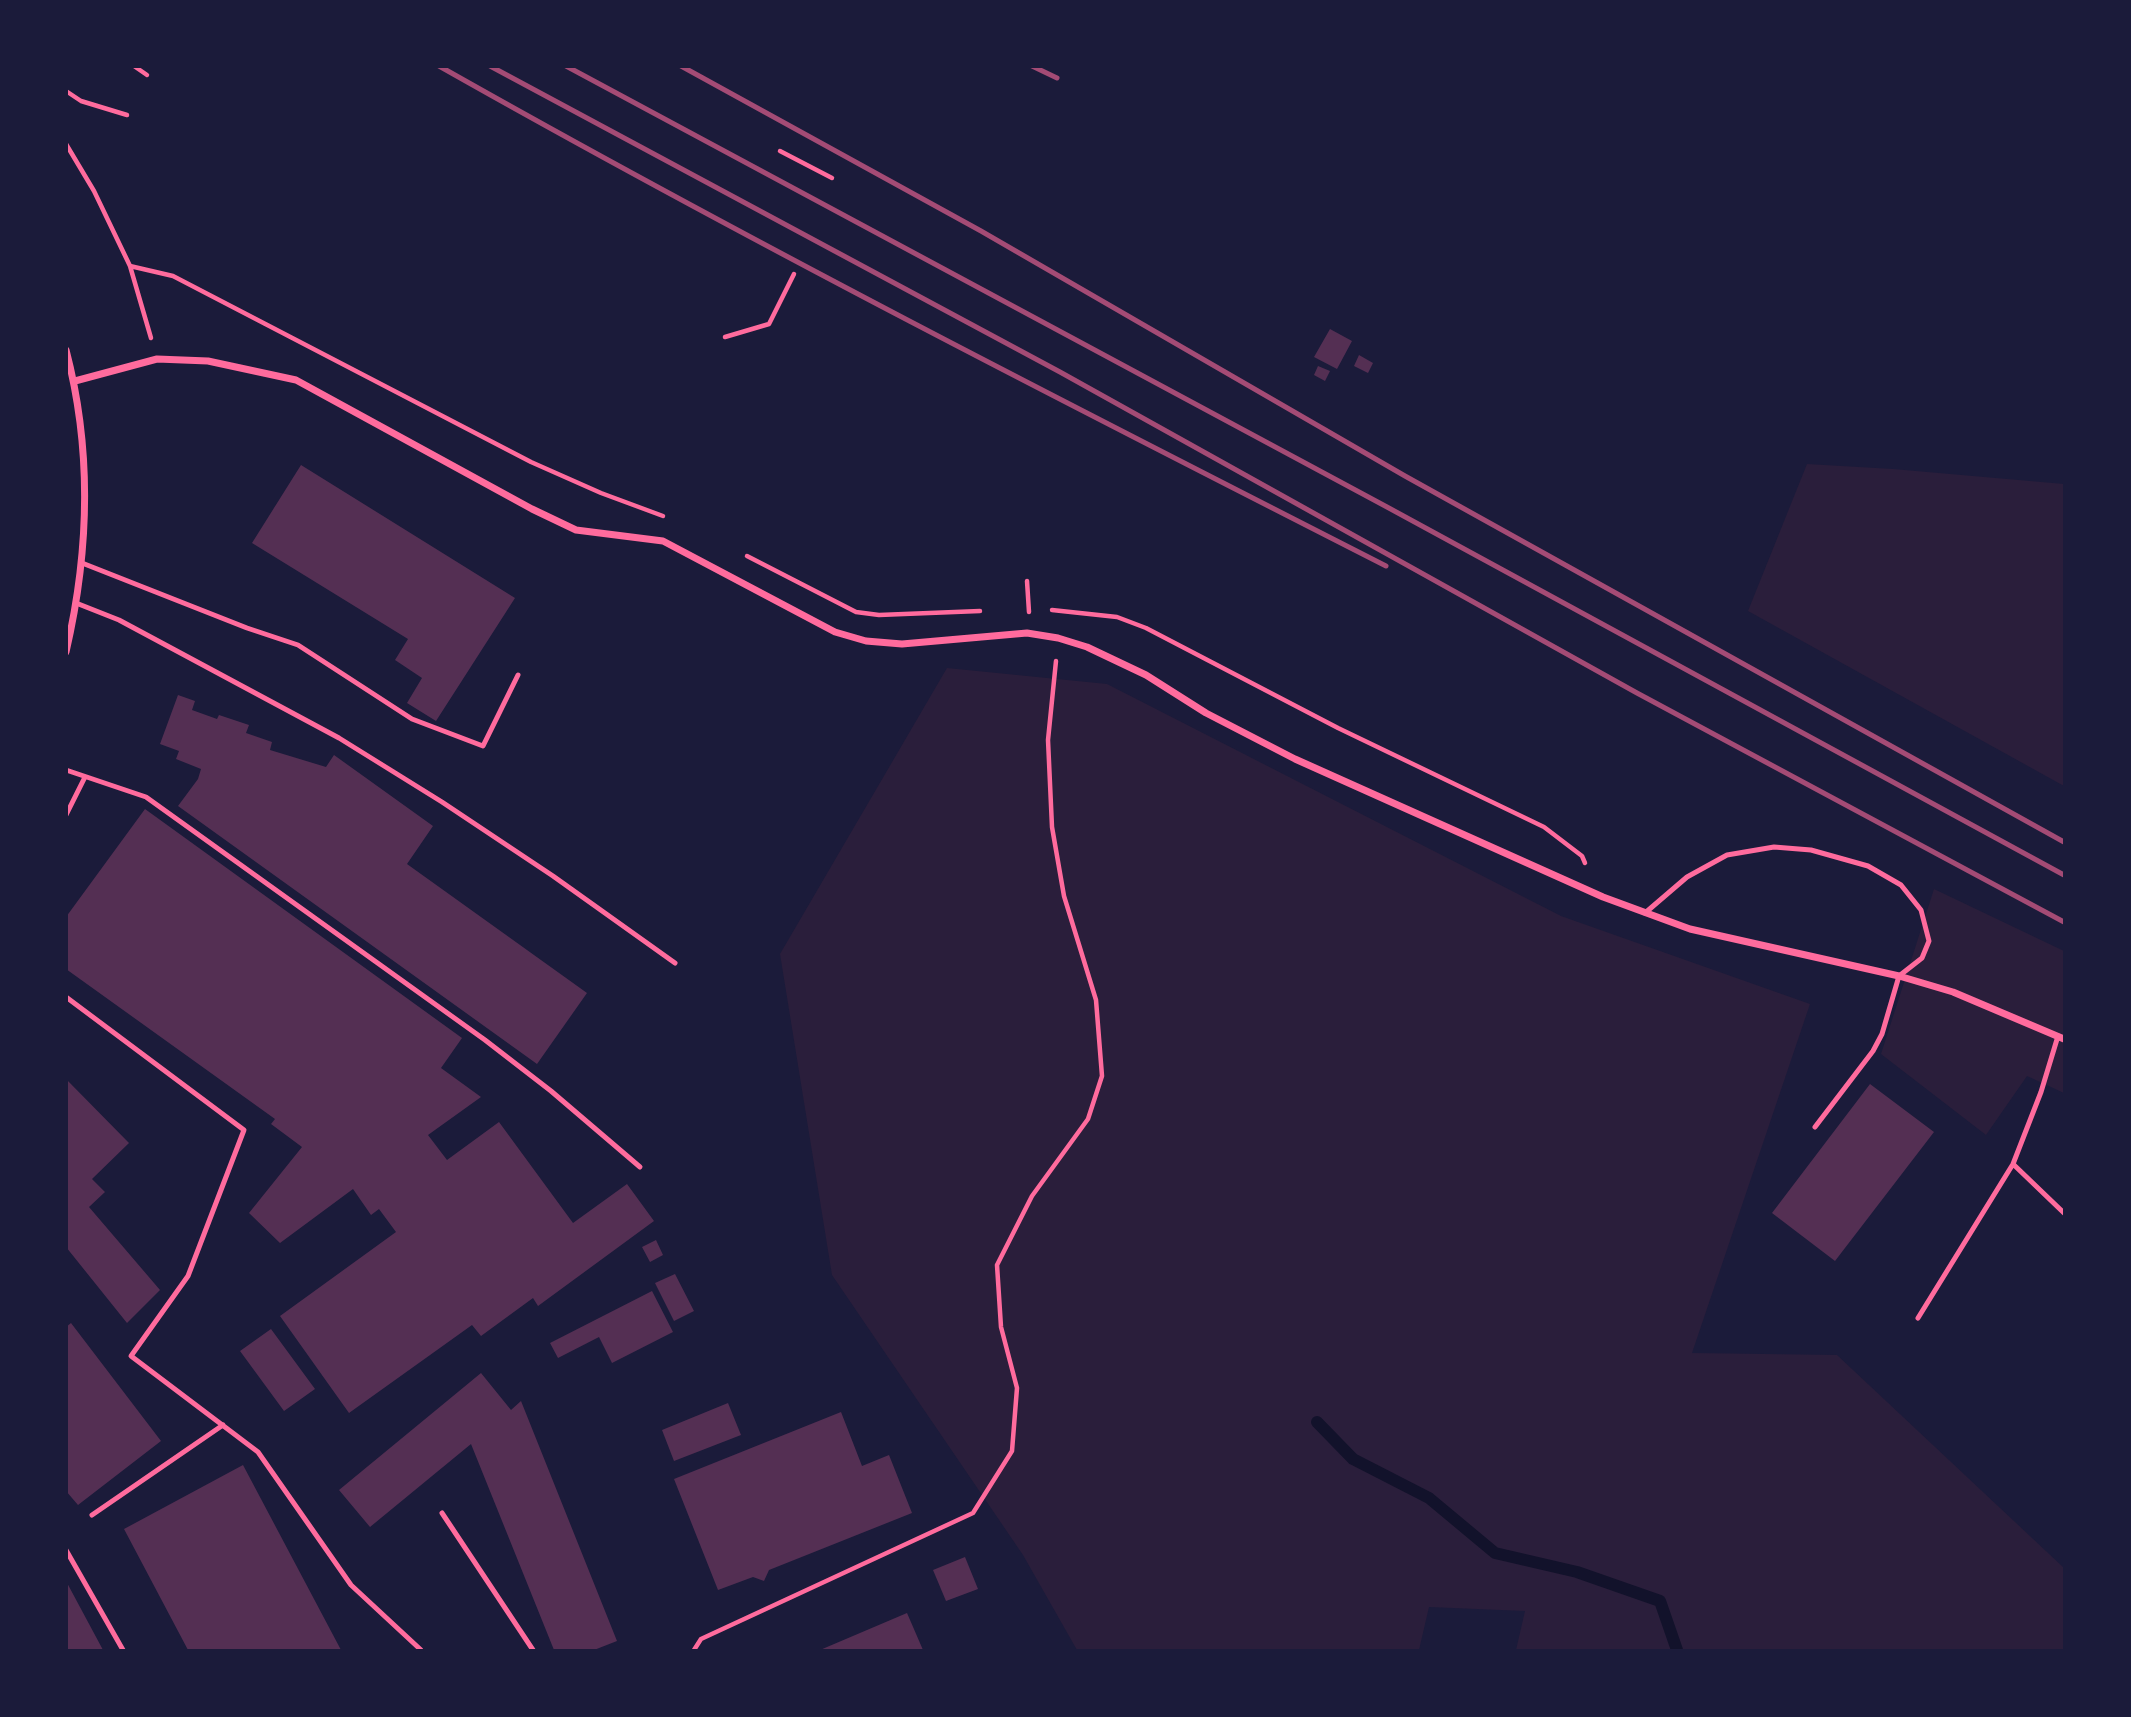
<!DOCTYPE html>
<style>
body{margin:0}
#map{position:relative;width:2131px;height:1717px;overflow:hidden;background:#1b1b3a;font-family:"PT Sans",sans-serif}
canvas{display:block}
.frame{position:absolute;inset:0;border:68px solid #1b1b3a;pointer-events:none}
</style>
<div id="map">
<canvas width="2131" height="1717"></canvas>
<div class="frame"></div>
</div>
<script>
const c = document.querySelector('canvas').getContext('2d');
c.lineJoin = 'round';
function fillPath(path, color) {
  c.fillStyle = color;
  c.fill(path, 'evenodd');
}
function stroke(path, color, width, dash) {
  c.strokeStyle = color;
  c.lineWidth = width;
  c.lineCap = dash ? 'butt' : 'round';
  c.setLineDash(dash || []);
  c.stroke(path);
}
fillPath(new Path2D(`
 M1807 464 1893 469 2064 484V786L1748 611Z
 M947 668 1107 684 1561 916 1810 1004 1692 1353 1837 1355 2064 1568V1650H1516L1525 1611 1429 1607 1419 1650H1077L1023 1555 832 1275 780 954Z
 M1934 889 2064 951V1093L2027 1076 1986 1135 1881 1054Z`), '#2a1e3b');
stroke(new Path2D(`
 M1317 1422 1353 1459 1429 1498 1495 1553 1577 1572 1660 1601 1677 1650`), '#12122b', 12);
fillPath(new Path2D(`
 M1330 329 1352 341 1337 369 1314 357Z
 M1359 355 1373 363 1368 373 1354 366Z
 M1318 366 1330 371 1325 381 1314 375Z
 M301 465 515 598 436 721 407 703 422 678 395 660 408 639 252 543Z
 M178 695 195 701 192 710 217 719 219 715 249 725 246 733 272 742 270 750 326 767 334 755 433 826 407 864 587 993 537 1064 178 806 198 779 201 769 176 759 179 751 160 744Z
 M145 809 462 1038 441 1068 481 1097 428 1135 447 1160 499 1122 573 1223 627 1184 654 1221 538 1306 533 1298 481 1336 472 1325 349 1413 280 1316 396 1232 379 1209 371 1215 353 1189 280 1243 249 1213 302 1147 271 1124 275 1119 66 969V917Z
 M66 1079 129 1143 92 1179 105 1192 89 1207 160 1290 127 1323 66 1247Z
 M1870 1084 1934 1132 1835 1261 1772 1213Z
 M656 1240 663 1255 650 1262 642 1247Z
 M675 1274 694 1311 674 1321 655 1283Z
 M652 1291 673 1332 612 1363 599 1337 558 1358 550 1343Z
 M71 1323 161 1441 78 1505 66 1491V1327Z
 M271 1329 315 1389 284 1411 240 1351Z
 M481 1373 511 1410 521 1401 617 1641 594 1650H554L471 1444 370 1527 339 1490Z
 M728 1403 741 1435 674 1461 662 1430Z
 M841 1412 862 1466 889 1455 912 1513 769 1570 764 1581 753 1577 718 1590 674 1479Z
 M243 1465 341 1650H188L124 1529Z
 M965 1557 978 1589 946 1601 933 1570Z
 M66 1581 103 1650H66Z
 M907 1613 923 1650H820Z`), '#542f53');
stroke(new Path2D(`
 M134 66 147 75
 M66 91 81 101 127 115
 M66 144 94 191 130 266 151 338
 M780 151 832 178
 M130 266 173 276 531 462 601 493 663 516
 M725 337 769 324 794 274
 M747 556 856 612 879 615 980 611
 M1027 581 1029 612
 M1052 610 1117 617 1146 628 1338 728 1544 827 1582 856 1585 863
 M694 1650 701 1639 973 1513 1012 1451 1017 1388 1001 1327 997 1265 1032 1196 1088 1119 1102 1076 1096 1000 1064 896 1052 827 1048 740 1056 661`), '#ff6b9d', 4.5);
stroke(new Path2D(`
 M82 563 247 628 298 645 412 719 483 746 518 675
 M76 603 119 620 339 738 442 802 553 876 675 963
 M66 770 146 797 485 1040 551 1091 640 1167
 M66 815 85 777
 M1645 913 1687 877 1727 855 1774 847 1811 850 1868 866 1901 885 1921 910 1929 941 1922 958 1899 976 1882 1034 1873 1051 1815 1127
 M66 997 244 1130 188 1276 131 1356 258 1452 351 1585 421 1650
 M2013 1164 2064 1213
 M1918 1318 2013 1164 2041 1092 2058 1036
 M442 1513 533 1650
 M92 1515 223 1425
 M66 1550 123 1650`), '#ff6b9d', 5);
stroke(new Path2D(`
 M66 350C92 449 89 553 66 652
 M75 381 157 359 208 361 296 380 532 509 576 530 663 541 835 632 866 641 902 644 1027 633 1058 638 1087 647 1146 675 1206 713 1295 759 1603 897 1690 929 1899 976 1953 992 2064 1039`), '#ff6b9d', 7);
stroke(new Path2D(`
 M439 66C750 242 1068 404 1386 566
 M490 66 1060 372 1637 693 2064 922
 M566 66 1387 507 2064 875
 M681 66 981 231 1405 476 2064 842
 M1032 66 1057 78`), '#a44b75', 5);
</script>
